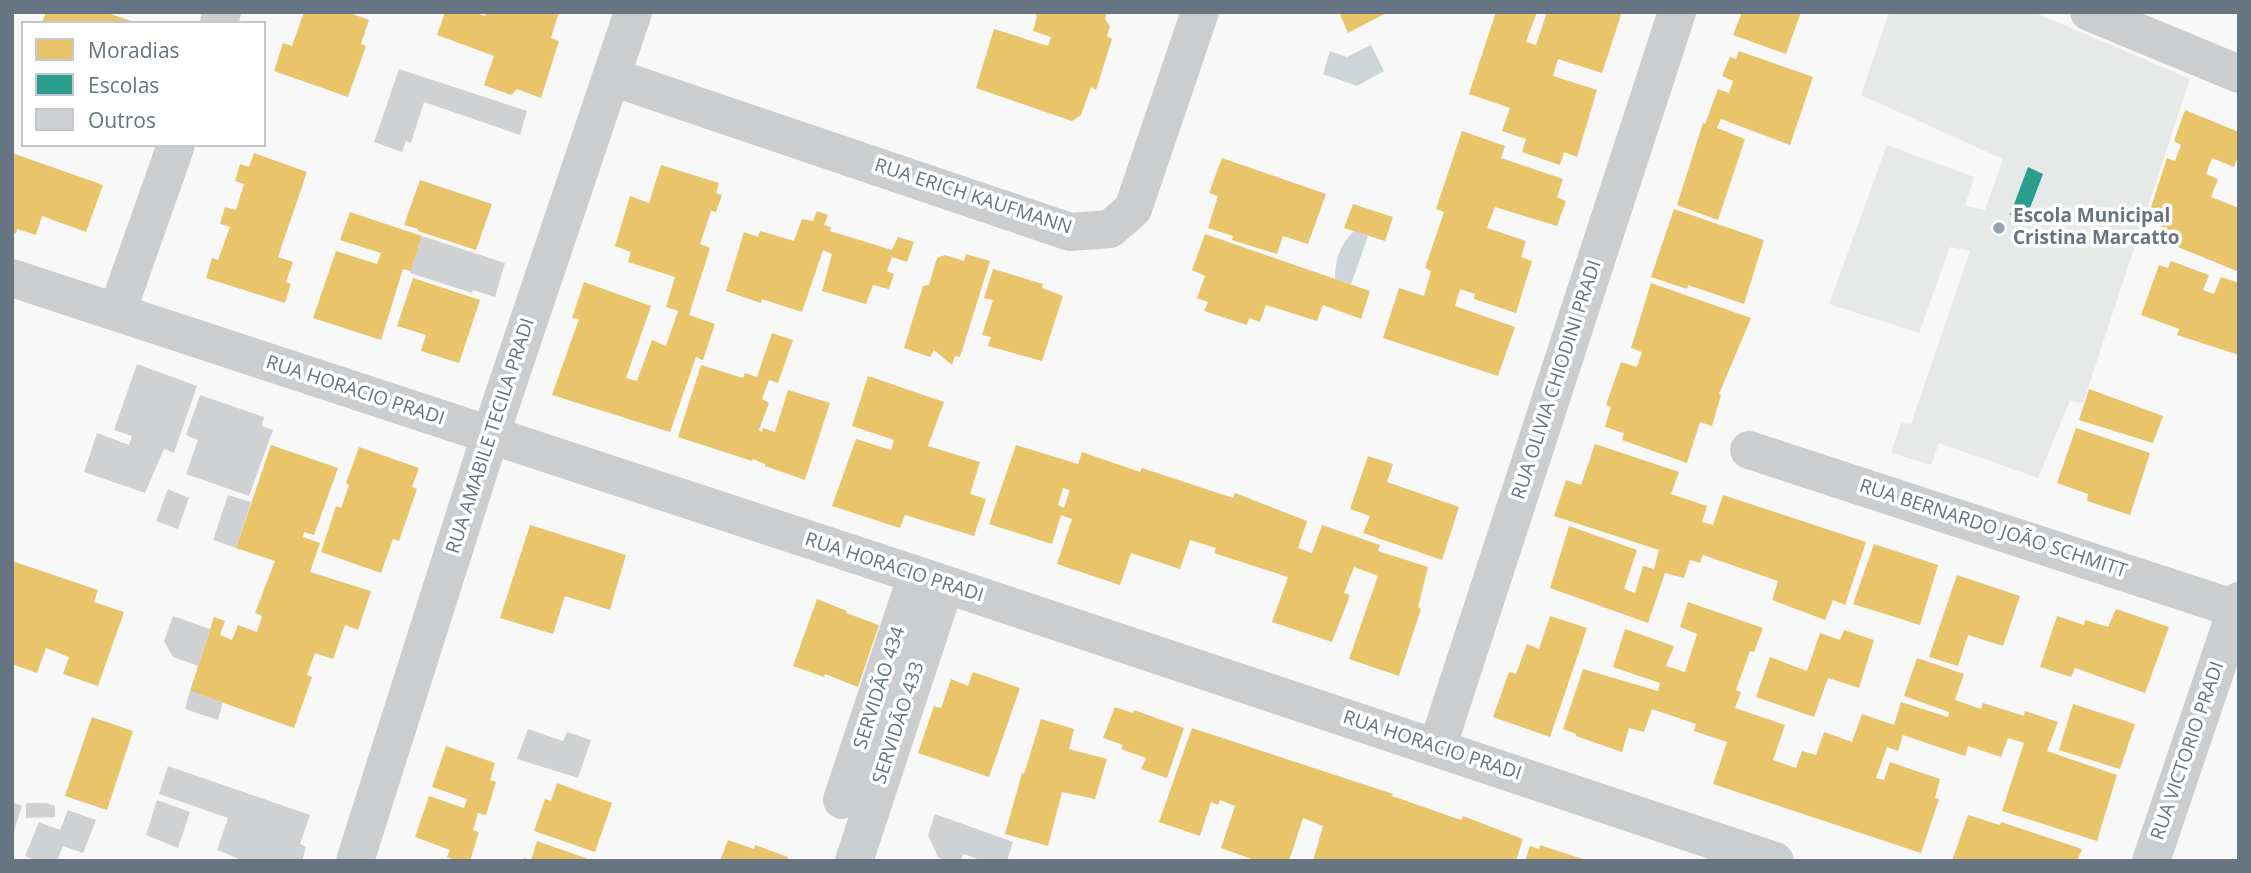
<!DOCTYPE html>
<meta charset="utf-8">
<style>
body{margin:0}
#map{position:relative;width:2251px;height:873px;overflow:hidden;background:#f8f8f8;font-family:"Open Sans",sans-serif}
canvas{display:block}
.frame{position:absolute;inset:0;border:14px solid #667581;pointer-events:none}
.legend{position:absolute;left:21px;top:21px;width:245px;height:126px;box-sizing:border-box;background:#fff;border:2px solid #c2c8cd;margin:0;padding:9px 12px;list-style:none;font-size:21px;color:#667581}
.legend li{display:flex;align-items:center;gap:14px;height:35px}
.legend b{width:35px;border:2px solid #c2c8cd}
</style>
<div id="map">
<canvas width="2251" height="873"></canvas>
<div class="frame"></div>
<ul class="legend">
<li><b style="height:19px;background:#e9c46a"></b>Moradias</li>
<li><b style="height:19px;background:#2a9d8f"></b>Escolas</li>
<li><b style="height:19px;background:#d0d1d2"></b>Outros</li>
</ul>
</div>
<script>
const c = document.querySelector('canvas').getContext('2d');
c.lineJoin = 'round';
function fillPath(path, color) {
  c.fillStyle = color;
  c.fill(path, 'evenodd');
}
function stroke(path, color, width, dash) {
  c.strokeStyle = color;
  c.lineWidth = width;
  c.lineCap = dash ? 'butt' : 'round';
  c.setLineDash(dash || []);
  c.stroke(path);
}
function label(font, color, halo, rows, align = 'center') {
  c.font = font + ' "Open Sans",sans-serif';
  c.lineWidth = 7;
  c.setLineDash([]);
  c.textBaseline = 'middle';
  c.strokeStyle = halo;
  c.fillStyle = color;
  for (const [text, x, y, turn = 0] of rows) {
    c.save();
    c.translate(x, y);
    c.rotate((+turn || 0) * Math.PI / 180);
    c.textAlign = isNaN(turn) ? turn : align;
    if (halo) c.strokeText(text, 0, 0);
    c.fillText(text, 0, 0);
    c.restore();
  }
}
fillPath(new Path2D(`
 M1889 12H2034L2190 79 2083 403 2070 401 2038 478 1939 443 1931 465 1891 453 1901 423 1911 424 1970 251 1950 247 1919 333 1829 304 1887 145 1974 177 1965 206 1985 210 2003 159 1861 95Z`), '#e7e8e8');
fillPath(new Path2D(`
 M1371 45 1384 71 1357 86 1323 74 1330 51 1347 57Z
 M1354 231 1368 236 1351 284 1335 279C1335 259 1340 245 1354 231Z`), '#cdd5d8');
fillPath(new Path2D(`
 M46 12H105L134 22 42 23Z
 M304 12H347L369 20 361 44 366 46 348 97 274 71 283 43 292 46Z
 M445 12H474L485 16 486 12H559L551 38 559 41 541 98 517 89 511 95 484 85 494 56 437 35Z
 M1034 12H1107L1105 19 1110 26 1107 36 1112 39 1096 90 1091 87 1081 115 1072 121 976 88 994 29 1048 46 1051 37 1033 31 1037 16Z
 M1339 12H1388L1348 33Z
 M1496 12H1537L1526 42 1536 45 1547 12H1613L1621 15 1602 73 1558 59 1553 76 1597 90 1577 157 1564 152 1560 165 1522 152 1526 139 1502 131 1510 108 1469 94Z
 M1742 12H1801L1786 54 1733 35Z
 M1739 51 1813 77 1790 145 1721 119 1717 128 1745 139 1718 220 1677 205 1703 123 1705 124 1718 89 1729 93 1733 81 1722 76 1730 57 1736 59Z
 M2185 110 2239 132V154L2234 167 2212 158 2206 174 2218 179 2211 197 2239 208V272L2156 238 2168 213 2151 207 2167 158 2175 161 2181 145 2174 141Z
 M1462 131 1505 146 1501 158 1563 179 1557 197 1566 201 1557 226 1495 207 1487 228 1526 241 1521 257 1532 261 1516 313 1474 299 1475 294 1460 289 1455 306 1515 327 1498 376 1383 338 1399 288 1424 296 1431 271 1425 268 1444 212 1436 209Z
 M12 153 103 185 86 232 42 216 36 235 17 229 16 234 12 232Z
 M254 153 307 172 278 257 293 262 286 282 291 284 285 303 206 278 212 258 218 260 230 227 220 224 225 207 236 210 244 184 235 181 240 164 249 167Z
 M1222 158 1326 194 1308 244 1283 236 1277 254 1232 240 1233 236 1208 228 1218 196 1209 193Z
 M661 165 719 183 716 193 722 195 716 212 711 211 700 244 710 248 689 315 715 324 703 360 696 357 670 432 552 395 579 319 572 318 584 282 651 306 626 378 637 381 652 340 666 346 678 311 666 307 675 277 628 262 631 252 615 246 630 196 649 203Z
 M420 180 492 204 476 250 418 231V229L404 225Z
 M1353 204 1393 217 1385 241 1344 228Z
 M1674 209 1764 240 1744 304 1688 285 1687 289 1651 277Z
 M817 211 828 215 824 225 831 227 830 231 892 250 898 237 914 242 907 262 892 257 887 271 894 274 889 289 873 285 866 304 822 291 832 254 823 250 802 312 762 299 761 303 726 291 744 232 758 237 760 231 794 241 802 219 813 221Z
 M350 212 422 236 411 271 403 269 381 340 313 318 336 251 377 264 381 253 340 240Z
 M1205 234 1370 291 1361 319 1323 305 1317 321 1266 305 1260 322 1249 318 1247 325 1204 311 1208 302 1197 298 1205 276 1192 270Z
 M966 254 990 261 960 357 955 356 952 365 934 350 930 357 904 348 923 286 929 285 937 258 945 255 964 261Z
 M2171 261 2209 275 2203 290 2214 294 2221 277 2239 283V355L2177 335 2179 329 2141 315 2159 265 2168 268Z
 M993 269 1043 284 1042 288 1063 296 1042 361 988 346 991 337 982 335 993 300 984 298Z
 M413 278 480 300 459 363 421 351 426 335 397 326Z
 M1651 283 1751 318 1719 394 1721 395 1712 426 1700 422 1687 463 1622 440 1624 433 1605 427 1611 407 1606 405 1621 362 1637 367 1642 352 1631 348Z
 M772 333 793 340 778 383 769 380 762 399 769 403 759 430 762 432 763 428 775 432 788 390 830 403 805 480 765 466V464L753 459 752 461 678 437 701 365 743 378 745 373 757 377Z
 M868 376 944 402 928 446 980 462 970 494 986 499 974 536 905 515 900 528 832 506 856 439 891 450 894 440 852 426Z
 M2089 389 2163 416 2153 443 2079 420Z
 M2076 428 2150 453 2130 515 2087 501 2088 494 2057 483Z
 M1595 444 1679 472 1671 494 1707 506 1702 522 1713 525 1723 495 1866 542 1845 605 1833 600 1825 620 1772 600 1778 581 1703 555 1700 563 1690 560 1684 578 1665 573 1648 623 1550 588 1569 526 1637 550 1624 589 1635 593 1643 566 1654 569 1659 550 1554 516 1566 480 1581 485Z
 M271 445 338 468 314 535 304 532 303 537 320 543 310 572 371 591 358 630 345 625 333 659 315 653 307 675 312 677 294 728 190 691 214 617 225 621 220 635 232 640 238 625 257 632 262 616 255 613 275 561 236 548Z
 M1016 445 1078 464 1082 452 1140 472 1142 468 1233 498 1235 493 1307 521 1298 548 1312 553 1322 525 1380 545 1378 551 1428 567 1418 607 1421 609 1399 676 1349 659 1378 576 1354 567 1344 593 1350 595 1332 642 1272 622 1288 577 1214 553 1216 548 1190 540 1180 569 1131 553 1120 585 1057 564 1072 519 1061 515 1052 544 989 524ZM1063 488 1070 490 1064 508 1058 505Z
 M359 447 419 468 412 487 417 489 399 541 393 539 381 573 321 552 336 506 341 508 349 485 346 483Z
 M1368 456 1393 464 1387 482 1459 507 1442 560 1363 533 1370 516 1350 509Z
 M530 525 626 555 610 610 565 596 553 634 500 618Z
 M1874 544 1938 565 1920 625 1853 604Z
 M12 561 98 590 94 602 124 612 98 686 63 674 69 657 46 648 37 673 12 664Z
 M1957 575 2020 596 2003 646 1968 635 1958 666 1929 657Z
 M817 599 847 611 846 613 879 625 858 687 825 674 824 677 793 666Z
 M1688 602 1763 628 1754 652 1750 651 1736 690 1741 692 1735 708 1785 725 1773 760 1796 768 1802 751 1816 755 1824 732 1852 742 1862 714 1894 725 1901 702 1948 717 1949 712 1904 696 1917 658 1964 674 1955 700 1981 709 1983 703 2024 716 2025 711 2058 722 2047 751 2117 775 2097 841 2002 811 2024 743 2008 738 2001 757 1968 746 1965 756 1903 735 1898 751 1887 747 1876 778 1884 780 1890 762 1940 779 1935 798 1939 799 1921 853 1713 784 1727 742 1694 731 1696 724 1652 709 1644 732 1629 728 1622 752 1576 736V734L1563 729 1583 669 1658 691 1660 683 1613 667 1625 629 1674 646 1666 666 1685 672 1697 634 1680 627Z
 M2116 609 2169 627 2145 693 2075 668 2071 677 2040 667 2057 616 2084 625 2085 620 2108 627Z
 M1550 616 1587 628 1550 737 1493 717 1509 672 1516 674 1527 644 1539 649Z
 M1844 630 1874 640 1859 688 1828 678 1814 717 1756 697 1770 657 1807 671 1820 633 1840 640Z
 M973 672 1020 688 989 777 918 753 934 706 941 708 951 679 968 686Z
 M2073 704 2135 724 2120 769 2059 750Z
 M1115 707 1133 713 1134 710 1184 728 1167 778 1141 769 1146 758 1121 749 1123 745 1103 738Z
 M92 717 133 731 107 810 65 796Z
 M1041 719 1074 729 1069 749 1107 759 1095 799 1062 792 1048 846 1005 834 1022 773 1024 774Z
 M1192 728 1393 794 1392 796 1461 820 1463 816 1523 839 1516 861H1313L1323 826 1303 818 1289 861H1257L1221 848 1235 806 1220 800 1218 805 1211 802 1200 836 1159 822Z
 M446 746 495 763 490 780 496 782 486 815 478 813 473 830 479 832 470 861H458L447 857 450 850 415 837 429 796 464 808 467 799 432 787Z
 M557 783 612 803 595 852 534 831 545 799 551 801Z
 M1968 815 2000 825 2001 822 2082 849 2077 861H1952Z
 M728 840 754 849 755 845 788 857 787 861H720Z
 M537 841 591 860V861H523L524 858 531 860Z
 M1540 845 1586 860V861H1525L1530 846 1539 849Z`), '#e9c46a');
fillPath(new Path2D(`
 M2028 167 2043 174 2025 221 2010 215Z`), '#2a9d8f');
fillPath(new Path2D(`
 M399 69 527 111 520 135 424 102 411 143 406 141 402 152 374 142Z
 M422 236 505 263 495 297 473 290 472 293 410 273Z
 M137 364 197 386 174 453 164 449 145 493 84 472 97 433 129 445 132 436 114 430Z
 M200 395 264 417 262 426 273 430 249 496 186 474 198 440 186 435Z
 M168 489 189 498 178 529 156 521Z
 M228 495 251 502 236 548 213 540Z
 M173 616 210 629 198 666 173 657 164 641Z
 M190 691 223 702 218 720 185 709Z
 M528 729 563 741 567 732 591 740 578 778 517 759Z
 M168 766 310 815 300 844 306 847 302 861H244L217 850 228 818 159 794Z
 M157 800 190 812 178 848 146 835Z
 M12 802 22 806 13 834H12Z
 M26 803H46L55 806V817L26 818Z
 M68 810 96 820 83 853 63 846 57 861H38L25 856 39 822 60 830Z
 M935 814 1013 842 1007 861H984L963 854 961 861H946L938 857 928 835Z`), '#d0d1d2');
stroke(new Path2D(`
 M2089 12 2239 74
 M219 23 222 12
 M612 77 1070 232 1110 229 1133 209 1200 12
 M12 278 917 575 1775 861
 M117 312 176 145
 M1749 450 2236 609
 M1437 748 1677 12
 M842 800 917 575
 M355 861 490 436 633 12
 M854 861 945 585
 M2151 861 2239 601`), '#cbcdce', 38);
for (const [x, y, r, color] of [
 [1999,228,7,"#99a3ab"]
]) {
  const dot = new Path2D();
  dot.arc(x, y, r, 0, 2 * Math.PI);
  c.fillStyle = color;
  c.fill(dot);
  stroke(dot, '#fff', 2.5);
}
label('19px', '#667581', '#fff', [
 ["RUA ERICH KAUFMANN",973,197,18],
 ["RUA OLIVIA CHIODINI PRADI",1557,380,-72],
 ["RUA HORACIO PRADI",355,391,18],
 ["RUA AMABILE TECILA PRADI",491,436,-72],
 ["RUA BERNARDO JOÃO SCHMITT",1993,529,18],
 ["RUA HORACIO PRADI",894,568,18],
 ["SERVIDÃO 434",880,688,-72],
 ["SERVIDÃO 433",899,723,-72],
 ["RUA HORACIO PRADI",1432,746,18],
 ["RUA VICTORIO PRADI",2188,751,-71]
]);
label('bold 19px', '#667581', '#fff', [
 ["Escola Municipal",2013,217],
 ["Cristina Marcatto",2013,239]
], 'left');
</script>
